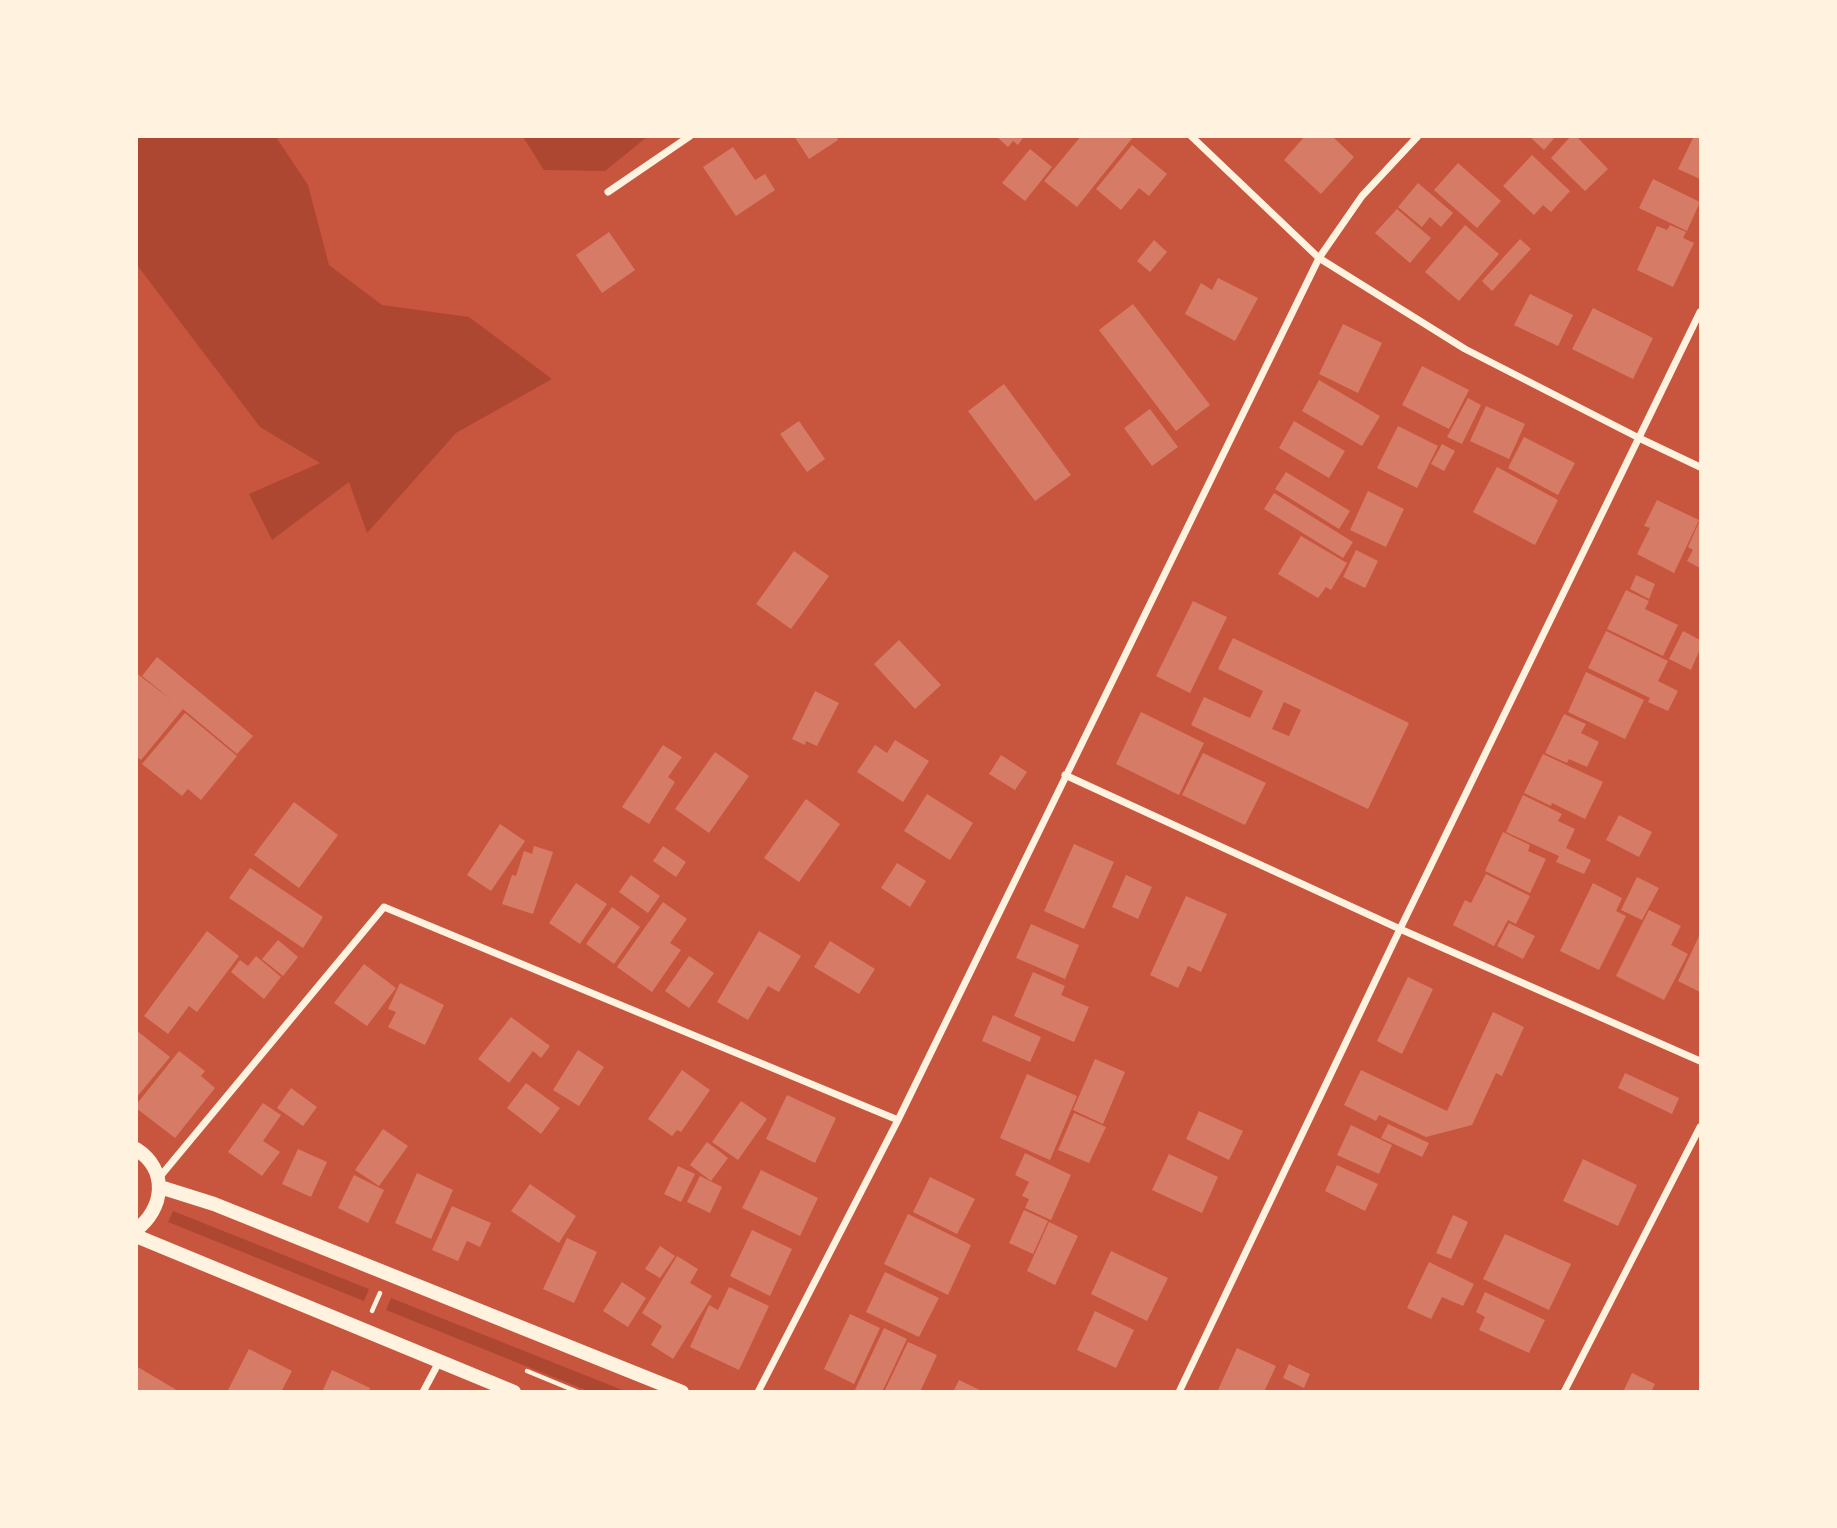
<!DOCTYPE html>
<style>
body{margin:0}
#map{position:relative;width:1837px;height:1528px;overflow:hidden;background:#c8553d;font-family:Arial,sans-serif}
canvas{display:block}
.frame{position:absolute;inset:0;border:138px solid #fff3e0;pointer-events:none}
</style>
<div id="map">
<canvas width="1837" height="1528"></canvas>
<div class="frame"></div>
</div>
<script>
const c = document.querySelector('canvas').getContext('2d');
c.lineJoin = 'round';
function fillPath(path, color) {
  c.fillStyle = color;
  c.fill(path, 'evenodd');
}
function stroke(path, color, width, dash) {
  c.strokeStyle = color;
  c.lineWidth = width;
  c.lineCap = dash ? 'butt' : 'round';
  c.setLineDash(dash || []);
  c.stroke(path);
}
fillPath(new Path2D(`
 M137 136 276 137 308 185 329 265 382 305 469 317 552 379 456 433 367 533 349 482 272 540 249 494 320 463 260 427 137 265Z
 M523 137H647L605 171 544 170Z
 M173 1211 369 1289 364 1301 168 1222Z
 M391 1298 625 1391H588L386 1310Z`), '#ae4732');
fillPath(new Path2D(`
 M794 136H836L838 140 809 159Z
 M996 136H1024L1018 145 1013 141 1008 147Z
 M1081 136H1134L1077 207 1044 181Z
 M1305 136H1332L1354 157 1321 194 1284 160Z
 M1529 136H1556L1544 150Z
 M1571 136H1576L1608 169 1585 191 1551 158Z
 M1694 136H1700V179L1678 169Z
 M1132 145 1167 174 1149 196 1139 188 1121 210 1096 189Z
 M733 147 755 180 765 174 775 190 736 216 703 167Z
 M1030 149 1052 167 1025 201 1002 183Z
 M1532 155 1570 191 1551 212 1543 205 1534 215 1503 186Z
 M1458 163 1501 201 1477 228 1434 190Z
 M1653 179 1700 202 1687 231 1639 208Z
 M1418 183 1453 213 1441 227 1430 217 1422 227 1398 207Z
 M1397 209 1431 238 1410 263 1375 233Z
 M1465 225 1499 254 1459 301 1425 272Z
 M1670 225 1686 232 1683 238 1694 243 1673 287 1637 270 1657 226 1667 230Z
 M609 232 635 270 602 293 576 255Z
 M1520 239 1531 249 1492 291 1482 281Z
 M1154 240 1167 252 1150 272 1137 261Z
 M1218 278 1258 298 1235 341 1185 314 1201 283 1212 290Z
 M1530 294 1573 315 1558 346 1514 325Z
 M1133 304 1210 405 1176 431 1099 330Z
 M1593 308 1653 338 1633 379 1572 349Z
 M1343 324 1382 343 1358 393 1319 374Z
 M1422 366 1469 390 1449 429 1402 405Z
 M1319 380 1380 416 1362 446 1302 411Z
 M1004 384 1071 475 1035 501 968 411Z
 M1468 398 1481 405 1462 444 1447 437Z
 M1486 406 1525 424 1509 459 1470 441Z
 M1150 409 1178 447 1152 466 1124 428Z
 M799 421 825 459 807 472 780 434Z
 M1294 421 1345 451 1329 478 1279 448Z
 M1398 426 1438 446 1417 488 1377 468Z
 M1524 437 1575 463 1558 495 1508 468Z
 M1442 444 1455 451 1444 471 1431 464Z
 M1497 467 1558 500 1535 545 1473 512Z
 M1286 472 1350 511 1339 529 1275 489Z
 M1368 491 1404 509 1386 547 1350 530Z
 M1274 493 1353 542 1343 558 1264 509Z
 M1657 500 1699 520 1674 573 1637 554 1650 528 1644 526Z
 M1700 520V568L1687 561 1693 550 1688 547Z
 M1301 536 1347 563 1331 590 1326 587 1318 598 1278 574Z
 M1356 550 1378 561 1365 588 1343 577Z
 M794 551 829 576 791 629 756 604Z
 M1636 575 1655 584 1649 599 1630 589Z
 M1626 590 1649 601 1645 609 1678 625 1663 656 1607 629Z
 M1193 601 1227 617 1190 693 1156 676Z
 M1606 631 1668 661 1658 681 1678 691 1668 711 1648 702 1650 698 1588 668Z
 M1683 631 1700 640V649L1691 670 1669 659Z
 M1233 638 1409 723 1368 809 1191 725 1204 697 1250 718 1263 691 1218 669ZM1284 702 1301 710 1289 736 1272 729Z
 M899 640 941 685 915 709 874 664Z
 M157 657 253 736 237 754 183 709 141 760 136 756V673L173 701 142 676Z
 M1586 672 1644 700 1625 739 1568 712Z
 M815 691 839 703 817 746 806 741 805 745 792 739Z
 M1141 712 1204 743 1179 795 1116 764Z
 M185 713 237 756 201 800 188 789 182 796 142 764Z
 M1564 714 1586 724 1581 733 1599 742 1587 767 1569 759 1567 763 1545 753Z
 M895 740 929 761 903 802 857 772 875 745 887 753Z
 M663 745 682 757 668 777 675 782 649 824 622 807Z
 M715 752 749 776 709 833 675 809Z
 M1203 753 1266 783 1245 825 1182 795Z
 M1543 754 1603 782 1585 819 1552 803 1551 806 1524 793Z
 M1001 755 1027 772 1015 790 989 774Z
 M927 794 973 823 950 860 904 831Z
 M1523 795 1562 814 1558 821 1575 829 1566 848 1591 860 1584 874 1556 862 1559 856 1506 832Z
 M806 799 840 824 799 882 764 858Z
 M294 802 338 835 299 888 254 855Z
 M1619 815 1652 832 1639 857 1606 840Z
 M500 824 525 841 491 891 467 875Z
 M1503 832 1530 845 1528 851 1546 859 1530 893 1485 871Z
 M1074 844 1114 862 1084 929 1044 911Z
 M534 846 553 852 533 914 502 904 512 875 516 876 524 851 532 854Z
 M663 846 686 862 676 877 653 861Z
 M897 863 926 881 910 907 881 888Z
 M250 868 323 917 303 948 229 898Z
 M1486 874 1530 896 1516 924 1508 920 1494 946 1453 925 1465 900 1471 903Z
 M631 875 660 896 648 913 619 892Z
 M1126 875 1152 887 1138 919 1112 907Z
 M1637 877 1659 888 1642 920 1621 910Z
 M576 883 607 904 580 944 549 923Z
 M1593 883 1622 898 1616 911 1626 916 1599 970 1560 951Z
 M1186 896 1227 914 1201 972 1188 966 1178 988 1150 975Z
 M663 902 687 919 670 943 681 950 652 992 617 967Z
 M612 907 640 927 614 964 586 944Z
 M1649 910 1681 926 1671 945 1688 954 1664 1000 1616 976Z
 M1509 923 1535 936 1523 959 1497 946Z
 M1031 924 1079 945 1065 979 1016 958Z
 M207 931 239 956 197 1012 189 1006 168 1034 144 1016Z
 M759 931 801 956 779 992 768 986 748 1020 717 1002Z
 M1700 934V992L1678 981Z
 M278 940 298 957 283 976 262 959Z
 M830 941 875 969 859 994 814 967Z
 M256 956 281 977 264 999 231 972 240 960 248 966Z
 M689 956 714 973 689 1008 665 991Z
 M364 964 396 988 367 1026 334 1003Z
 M1033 972 1065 986 1061 995 1089 1007 1074 1042 1014 1016Z
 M1408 977 1433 989 1402 1054 1377 1041Z
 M400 983 444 1005 425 1045 388 1027 396 1012 388 1009Z
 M1493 1012 1524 1027 1502 1076 1496 1073 1472 1125 1426 1137 1379 1115 1376 1121 1344 1105 1361 1070 1447 1111Z
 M993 1015 1041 1037 1030 1062 982 1041Z
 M511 1017 550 1046 541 1058 533 1051 509 1083 478 1059Z
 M136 1030 170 1057 136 1098Z
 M578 1050 604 1067 579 1106 553 1090Z
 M179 1051 205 1071 201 1076 215 1088 175 1138 136 1108V1105Z
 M1095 1059 1125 1072 1103 1124 1073 1110Z
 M682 1070 710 1090 681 1132 677 1130 672 1136 648 1119Z
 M1625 1073 1679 1098 1672 1114 1618 1088Z
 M1027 1074 1077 1096 1050 1160 1000 1138Z
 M526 1083 560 1108 541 1134 507 1108Z
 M291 1088 317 1107 303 1126 277 1108Z
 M787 1095 836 1118 815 1163 766 1139Z
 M741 1101 767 1119 738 1160 712 1142Z
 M263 1103 281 1115 263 1141 280 1152 262 1176 228 1152Z
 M1199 1111 1243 1131 1229 1160 1186 1139Z
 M1074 1113 1106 1127 1089 1163 1058 1150Z
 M1388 1124 1429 1143 1422 1157 1381 1138Z
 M1351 1125 1392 1145 1379 1174 1337 1155Z
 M383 1129 408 1146 379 1186 355 1170Z
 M707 1142 728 1158 711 1181 690 1165Z
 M298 1149 327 1162 311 1197 282 1184Z
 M1025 1153 1071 1175 1051 1220 1025 1208 1029 1199 1022 1196 1029 1182 1015 1175Z
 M1169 1154 1218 1177 1202 1213 1152 1190Z
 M1583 1159 1637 1185 1618 1226 1563 1201Z
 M1337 1165 1378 1184 1365 1211 1325 1191Z
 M678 1166 695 1174 681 1202 664 1194Z
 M761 1170 818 1198 800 1236 742 1208Z
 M417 1173 453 1190 431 1239 395 1223Z
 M354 1175 384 1190 368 1223 338 1208Z
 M700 1176 722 1187 710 1213 687 1202Z
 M930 1177 975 1199 957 1234 913 1212Z
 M530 1184 576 1216 559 1243 511 1211Z
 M452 1206 491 1223 480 1247 467 1241 458 1261 432 1250Z
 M1024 1210 1048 1221 1033 1254 1009 1243Z
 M908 1214 971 1245 948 1295 884 1264Z
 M1453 1215 1468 1222 1451 1259 1436 1253Z
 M1049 1222 1078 1236 1055 1285 1027 1271Z
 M752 1230 792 1249 770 1296 730 1276Z
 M1505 1234 1571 1264 1549 1310 1483 1279Z
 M567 1238 597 1252 574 1303 543 1289Z
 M660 1246 675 1256 660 1278 645 1269Z
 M1111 1251 1168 1278 1147 1321 1091 1294Z
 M677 1256 698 1269 690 1283 712 1296 673 1359 651 1345 662 1326 642 1313Z
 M1429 1262 1474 1284 1463 1306 1442 1297 1431 1319 1407 1308Z
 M885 1272 939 1298 919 1337 866 1312Z
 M622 1282 646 1298 628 1327 603 1311Z
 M729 1287 769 1306 739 1370 690 1347 709 1305 718 1310Z
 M1485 1292 1545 1320 1529 1353 1479 1330 1485 1317 1476 1312Z
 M1095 1311 1134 1330 1116 1368 1077 1350Z
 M850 1314 880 1328 854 1384 824 1369Z
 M884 1328 907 1339 882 1392H854Z
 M908 1342 937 1355 920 1392H884Z
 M1237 1348 1276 1366 1264 1392 1218 1390Z
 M249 1349 292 1371 281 1392H227Z
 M1289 1364 1310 1374 1304 1388 1283 1378Z
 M136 1366 180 1392H136Z
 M332 1370 370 1388 369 1392H322Z
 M1632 1373 1655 1384 1651 1392H1623Z
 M959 1380 984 1392H953Z`), '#d67c66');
stroke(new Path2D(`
 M372 1311 380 1293
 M527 1371 578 1392`), '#fff3e0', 4.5);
stroke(new Path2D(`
 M1191 136 1319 258 1465 349 1639 438 1700 467
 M608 192 690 136
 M1065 775 1400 929 1700 1061
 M158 1179 384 907 898 1120
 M423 1392 439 1362
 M758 1392 898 1120 1319 258 1362 196 1418 136
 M1179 1392 1400 929 1700 312
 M1564 1392 1700 1127`), '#fff3e0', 7);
stroke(new Path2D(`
 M136 1149C169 1170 164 1209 136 1230
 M160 1187 214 1204 682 1392
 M136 1236 514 1392`), '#fff3e0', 14);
</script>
